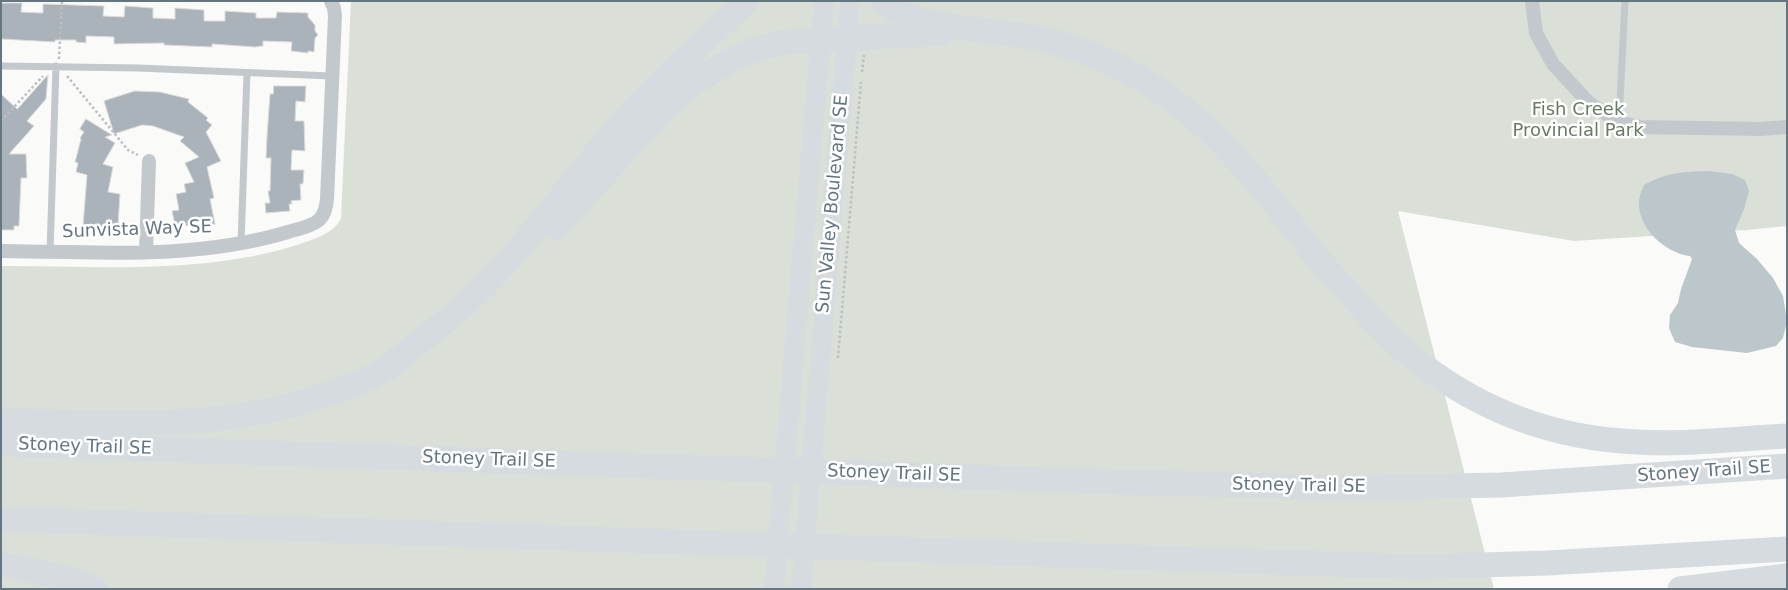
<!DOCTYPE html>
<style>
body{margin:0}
#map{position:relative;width:1788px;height:590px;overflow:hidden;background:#fafaf8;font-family:"DejaVu Sans",sans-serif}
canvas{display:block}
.frame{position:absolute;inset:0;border:2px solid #657683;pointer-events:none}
</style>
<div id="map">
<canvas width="1788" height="590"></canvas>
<div class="frame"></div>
</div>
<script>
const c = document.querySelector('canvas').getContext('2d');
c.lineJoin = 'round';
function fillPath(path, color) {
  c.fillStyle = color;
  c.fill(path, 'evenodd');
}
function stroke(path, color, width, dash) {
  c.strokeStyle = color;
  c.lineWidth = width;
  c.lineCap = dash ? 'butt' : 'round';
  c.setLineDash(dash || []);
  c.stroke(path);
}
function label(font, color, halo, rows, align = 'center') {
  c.font = font + ' "DejaVu Sans",sans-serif';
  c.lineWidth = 5;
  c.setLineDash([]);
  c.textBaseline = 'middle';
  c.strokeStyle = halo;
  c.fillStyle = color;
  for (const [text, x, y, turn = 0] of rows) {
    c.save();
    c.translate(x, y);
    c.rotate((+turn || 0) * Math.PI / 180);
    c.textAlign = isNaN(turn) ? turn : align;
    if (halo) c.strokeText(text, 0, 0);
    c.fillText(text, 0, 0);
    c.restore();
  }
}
fillPath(new Path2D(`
 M351 1H1787V226L1746 230 1744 231V230L1574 241 1398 211 1494 589H1V266C101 266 204 275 300 244 314 239 335 233 341 218Z`), '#dadfd7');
fillPath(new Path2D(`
 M1708 171 1732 174 1745 180 1749 191 1744 209 1735 230 1739 243 1757 259 1773 278 1783 296 1787 321 1783 338 1776 346 1747 353 1692 347 1675 342 1669 328 1670 315 1678 303 1681 289 1692 259 1690 256C1665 253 1637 228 1639 200 1640 195 1642 189 1644 185 1667 172 1683 172 1708 171Z`), '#bbc7cb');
const building = new Path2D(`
 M1 3H22L21 12 43 13V4L104 6 103 16 124 17 125 6 153 8V18L175 19V8L204 10V21H225V11L256 13V18H276L277 12 308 13V17L315 25V31L318 35 315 38 314 52 308 51V53L291 51 292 42 263 41V46L255 47 212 44V47L164 45V43L114 44V37L86 36V43L76 42V40H55V42L1 39Z
 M48 75 46 99 27 121 34 126 9 154H26L27 178H21L19 226H14V230H1V94L17 109Z
 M274 86H306L305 102 296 101 295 121H304L305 151 292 150 291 170H304L303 184H300L301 200 291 201 292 204H289L290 211 266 213 265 203H270L268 191H270L271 158H266L267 136 270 94H273Z
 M135 91 160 92 189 99 188 102 208 118 206 120 212 125 206 132 221 161 207 167 214 198 210 199 215 224 191 230 190 225 186 226V223L175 225 172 211 179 210 176 194 186 192 184 184 194 182 185 163 199 157 180 141 184 137 153 126 142 125 114 134 104 101Z
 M86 119 112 135 105 137 115 143 103 164 113 167 108 192 120 194 118 225 106 224 105 233 85 231 86 226H83L87 175 76 172 78 163 75 162 81 139 80 138 84 132 80 129Z`);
fillPath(building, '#aab3b9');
stroke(building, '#dcdcda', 1);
stroke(new Path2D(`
 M59 59 62 1
 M862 72 864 55
 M67 76 128 150 138 155
 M1 121 43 76
 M838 358 861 82`), '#bbbfc2', 2.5, [2.5, 2.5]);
stroke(new Path2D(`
 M1 66 138 68 332 76
 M1619 122 1625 1
 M241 243 247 73
 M50 252 56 66`), '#c3c8cc', 7);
stroke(new Path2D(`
 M1532 1 1536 33 1553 64 1589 103 1619 122 1640 127 1760 129 1787 127
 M1 251C97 252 195 260 288 232 298 229 311 227 319 220 325 214 326 207 327 199L335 16 334 8 331 1
 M146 252 149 161`), '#c3c8cc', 14);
stroke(new Path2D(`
 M774 589 824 1
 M801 589 850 1`), '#d6dbdf', 20);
stroke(new Path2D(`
 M883 1C914 29 994 29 1036 38 1071 45 1104 58 1135 75 1209 117 1260 184 1311 250 1323 265 1336 279 1350 294 1367 314 1385 334 1405 351 1468 404 1541 435 1622 441 1676 446 1732 439 1787 436
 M556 228 664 108 693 83 729 61 756 49 785 42 941 33
 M1 421C86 421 172 429 256 413 295 406 352 389 386 369 397 361 407 351 418 343 438 327 459 312 477 293 530 242 571 181 619 126 658 81 704 43 746 1
 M1 444 1116 482 1352 488 1501 485 1787 466
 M1 519 1417 567 1547 563 1787 549
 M1 564 66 578 95 589
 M1680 589 1787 576`), '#d6dbdf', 25);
label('18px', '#687a64', '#fff', [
 ["Fish Creek",1578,110],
 ["Provincial Park",1578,131]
]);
label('18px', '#657683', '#fff', [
 ["Sun Valley Boulevard SE",833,204,-85],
 ["Sunvista Way SE",137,230,-2],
 ["Stoney Trail SE",85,447,2],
 ["Stoney Trail SE",489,460,2],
 ["Stoney Trail SE",1704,472,-4],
 ["Stoney Trail SE",894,474,2],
 ["Stoney Trail SE",1299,486,1]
]);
</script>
